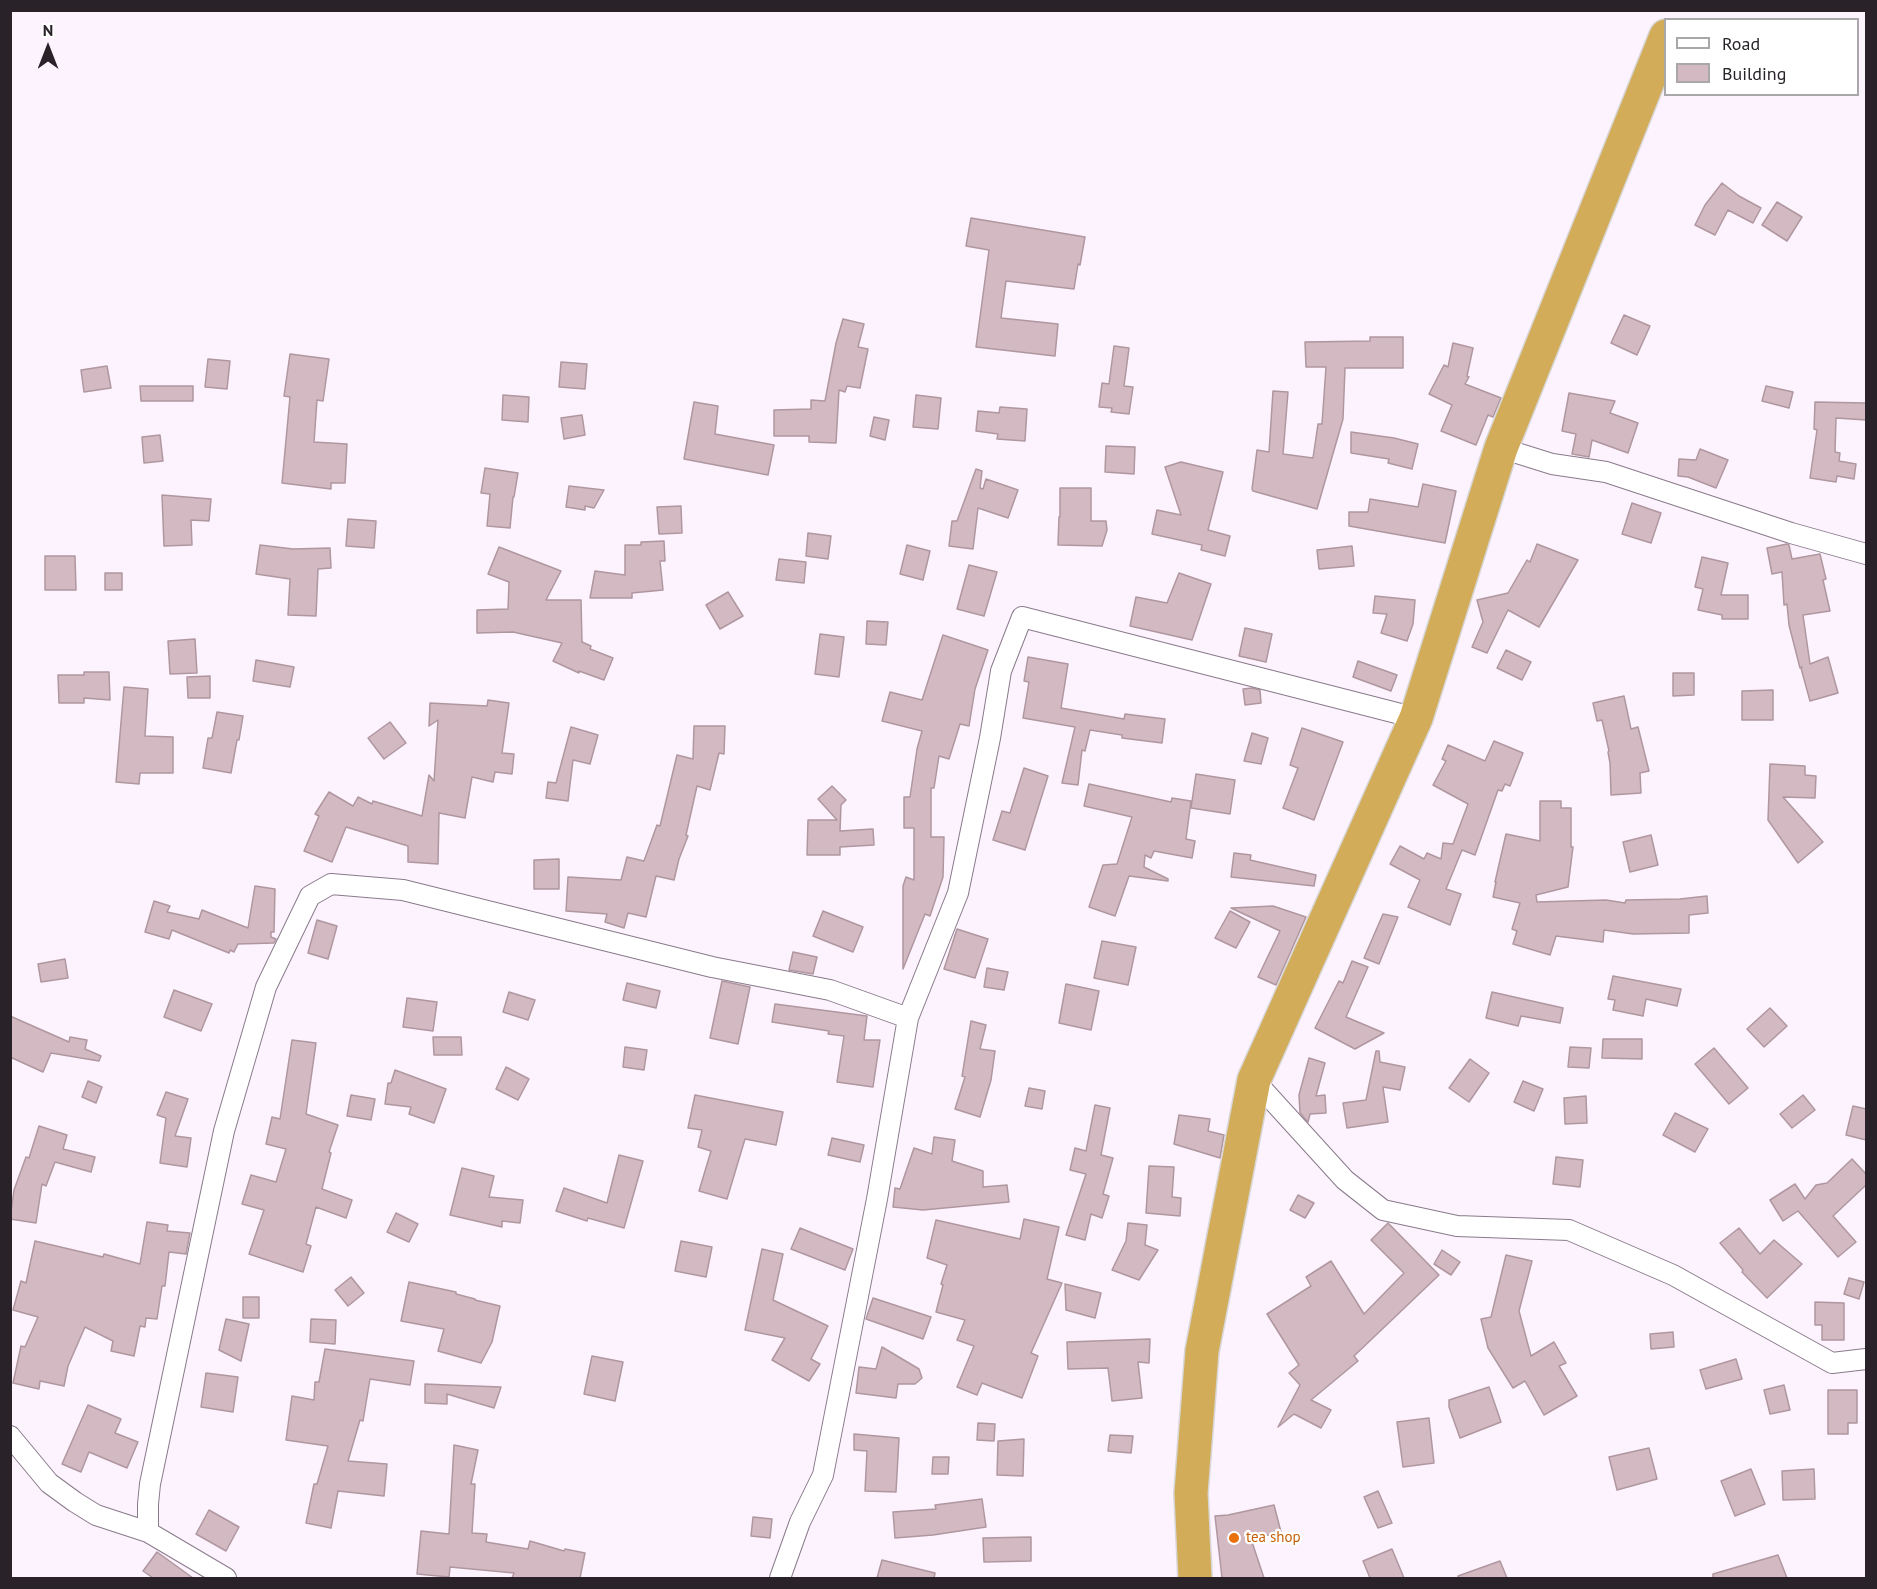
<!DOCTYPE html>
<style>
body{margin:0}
#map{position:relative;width:1877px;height:1589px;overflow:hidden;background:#fdf3fe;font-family:"PT Sans",sans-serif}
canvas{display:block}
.frame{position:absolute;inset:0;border:12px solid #292329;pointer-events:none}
.legend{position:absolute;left:1664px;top:18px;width:195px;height:78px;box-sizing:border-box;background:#fff;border:2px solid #a9a7a9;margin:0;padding:8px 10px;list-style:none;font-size:18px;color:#292329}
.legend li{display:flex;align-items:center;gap:12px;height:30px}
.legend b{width:30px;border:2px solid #a9a7a9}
.north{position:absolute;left:18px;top:18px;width:60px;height:60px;-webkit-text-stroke:4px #fff;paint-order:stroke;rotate:0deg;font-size:16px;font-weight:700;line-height:24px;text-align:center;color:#292329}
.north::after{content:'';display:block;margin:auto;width:21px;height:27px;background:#292329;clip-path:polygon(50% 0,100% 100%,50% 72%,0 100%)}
</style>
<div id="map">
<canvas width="1877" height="1589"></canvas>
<div class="frame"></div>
<ul class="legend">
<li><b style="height:8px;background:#fff"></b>Road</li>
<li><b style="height:16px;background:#d3b9c2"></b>Building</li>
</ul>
<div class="north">N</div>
</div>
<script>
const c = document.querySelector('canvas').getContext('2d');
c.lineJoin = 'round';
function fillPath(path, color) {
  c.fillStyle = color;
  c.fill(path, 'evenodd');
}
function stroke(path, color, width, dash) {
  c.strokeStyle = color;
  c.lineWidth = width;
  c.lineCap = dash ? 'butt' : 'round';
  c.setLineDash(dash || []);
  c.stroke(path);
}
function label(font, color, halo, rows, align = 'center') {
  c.font = font + ' "PT Sans",sans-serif';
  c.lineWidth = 4.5;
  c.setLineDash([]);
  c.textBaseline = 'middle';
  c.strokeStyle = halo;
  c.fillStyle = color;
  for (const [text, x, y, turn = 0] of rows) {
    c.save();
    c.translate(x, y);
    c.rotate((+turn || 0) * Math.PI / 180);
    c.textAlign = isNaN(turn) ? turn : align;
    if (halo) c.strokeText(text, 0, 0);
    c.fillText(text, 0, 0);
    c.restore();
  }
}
const building = new Path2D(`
 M1722 183 1739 196 1761 208 1753 223 1728 210 1715 235 1695 225 1705 205Z
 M1777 202 1802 217 1787 241 1762 225Z
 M971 218 1085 237 1080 265 1078 264 1074 289 1006 281 1001 318 1058 324 1055 356 976 347 989 250 966 246Z
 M1624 315 1650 326 1637 355 1611 343Z
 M843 319 864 324 858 347 868 349 860 388 847 386 845 392 839 390 836 443 809 442V436H774V410L811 409V400L825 401 836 343Z
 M1370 337H1403V368H1345L1343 419 1317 509 1253 491 1252 489 1257 450 1269 452 1273 391 1288 392 1283 454 1313 458 1318 424H1322L1326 367H1306L1305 342 1370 341Z
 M1453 343 1473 348 1467 376 1469 377 1465 384 1501 398 1493 417 1488 415 1476 445 1441 431 1452 405 1429 394 1444 365 1448 367Z
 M1114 346 1129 348 1124 386 1133 387 1129 414 1111 412 1112 408 1099 407 1102 383 1109 384Z
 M290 354 329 359 323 401 317 400 314 442 347 444 345 483H331V489L282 483 290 397 284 396Z
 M208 359 230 361 227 389 205 387Z
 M561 362 587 364 585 389 559 387Z
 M107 366 111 388 84 392 81 370Z
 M140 386H193V401H141Z
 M1766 386 1793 392 1789 408 1762 401Z
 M1569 393 1615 401 1610 413 1638 423 1628 453 1592 440 1589 457 1572 454 1576 434 1562 431Z
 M503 395 529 397 528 422 502 420Z
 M916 395 941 398 938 429 913 427Z
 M694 402 718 406 715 434 774 445 768 475 684 459Z
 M1815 402 1866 403V420L1836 418 1835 452 1840 453 1839 461 1856 464 1854 479 1837 476 1836 482 1810 478 1817 430 1814 429Z
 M1000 407 1027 409 1025 441 997 439 998 434 976 431 978 411 999 413Z
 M582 415 585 435 564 439 561 418Z
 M874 417 889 420 885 440 870 436Z
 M1351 432 1394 438 1418 444 1412 469 1388 463 1389 459 1351 453Z
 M160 435 163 461 144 463 142 437Z
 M1106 446 1135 447 1134 474 1105 472Z
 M1700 449 1728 460 1716 488 1688 477 1678 476 1679 459 1696 460Z
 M1181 462 1223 472 1208 530 1230 536 1225 556 1201 550 1202 545 1152 534 1157 510 1181 515 1165 467Z
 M485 468 518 473 514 497H513L510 528 487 526 490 494 481 493Z
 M976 469 982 471 980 488 983 489 986 479 1018 490 1008 518 978 508 973 549 949 546 952 521H957Z
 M1423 484 1456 491 1445 543 1349 526V512H1368L1370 499 1418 507Z
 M569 486 604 490 594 508 585 506V510L566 507Z
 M1060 488H1091V521H1106L1107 530 1102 546 1058 545 1059 517H1060Z
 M162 495 211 499 209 521 191 520 192 545 164 546Z
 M1632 503 1661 513 1651 543 1622 534Z
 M681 506 682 533 659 534 657 507Z
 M348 519 376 521 374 548 346 546Z
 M808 533 831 536 828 559 806 556Z
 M664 541 665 561H660L663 590 632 593V598H590L595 571 625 575V545H641V542Z
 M1537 544 1578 560 1539 627 1508 610 1487 653 1472 647 1483 622 1477 600 1508 593 1527 560 1530 562Z
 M1787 544 1789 545 1792 559 1820 554 1826 579 1823 580 1830 611 1803 615 1810 664 1828 657 1838 693 1810 701 1801 668 1802 667 1800 668 1789 625 1787 604 1784 605 1782 572 1772 574 1767 548Z
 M260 545 293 549 330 548 331 568 318 569 316 616 288 615 290 579 256 574Z
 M907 545 930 551 923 580 900 574Z
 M1352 546 1354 566 1319 569 1317 550Z
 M499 547 561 571 546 600H581L582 642 591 646 590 649 613 658 604 680 579 671V673L553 661 562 643 513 632 477 633V610L508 609 509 582 488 574Z
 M45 556H75L76 590H45Z
 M1702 557 1728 563 1721 595H1748V619H1722V615L1698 610 1703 589 1695 587Z
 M779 559 806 562 804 583 776 580Z
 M969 565 997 572 984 616 957 609Z
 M105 573H122V590H105Z
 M1179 573 1211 584 1192 640 1130 626 1136 597 1167 603Z
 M728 592 743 616 720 629 706 605Z
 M1375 596 1415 600 1413 624 1407 641 1381 633 1387 614 1373 613Z
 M867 621 888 622 886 645 866 644Z
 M1245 628 1272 634 1266 662 1239 656Z
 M820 634 844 637 839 677 815 674Z
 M943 635 988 650 975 689 969 726 960 724 949 759 939 756 934 788H931V837H944L943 877 930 916 925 914 903 969V886L906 877 914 880V828H904V797H910L917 749 922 731 882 721 890 692 922 700Z
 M195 639 197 673 170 674 168 641Z
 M1506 650 1531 662 1522 680 1497 668Z
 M1028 657 1068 664 1061 708 1124 719 1125 714 1165 719 1162 743 1122 738V735L1090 730 1085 751 1082 750 1078 785 1062 783 1075 727 1023 718 1029 682 1024 681Z
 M256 660 294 667 290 687 253 681Z
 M1358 661 1397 675 1391 691 1353 677Z
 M84 672H109L110 700 84 698V703H59L58 675H84Z
 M1673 673H1694V695L1673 696Z
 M210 676V698H188L187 677Z
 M124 687 148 689 145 736 173 737V773H140L139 784 116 782Z
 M1252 688 1260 690 1261 703 1245 705 1243 689Z
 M1773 690V720H1742V691Z
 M1624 696 1631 729 1638 727 1649 771 1640 773 1641 793 1611 795 1610 763 1608 752 1609 751 1602 720 1597 721 1593 703Z
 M488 700 509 703 502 753 514 754 512 774 495 772 493 782 472 777 465 818 439 813 438 864 408 862V846L346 827 332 862 304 851 319 816 315 814 329 792 353 806 358 797 372 804 373 801 422 816 429 775 434 781 438 720 429 726 430 703 487 706Z
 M217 712 243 716 239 740H237L231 773 203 768 208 738H212Z
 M390 722 406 743 384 759 368 738Z
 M694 726H725L724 754 719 753 710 790 697 786 686 835 688 836 679 859 674 880 656 876 646 917 628 913 624 928 605 922 607 914 566 911 568 877 621 880 627 857 644 861 657 825 660 826 677 755 693 759Z
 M571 727 598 735 590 764 573 760 568 801 546 798 548 782 556 783Z
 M1302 728 1343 742 1314 820 1283 808 1298 768 1290 765Z
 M1252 733 1268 738 1261 764 1244 761Z
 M1494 741 1523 753 1510 786 1505 784 1502 791 1498 790 1475 855 1462 850 1446 889 1461 894 1450 925 1408 907 1420 880 1390 864 1400 846 1424 859 1427 853 1441 859 1443 843 1453 844 1468 804 1433 785 1446 761 1442 759 1448 745 1485 761Z
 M1770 764 1805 766V775L1816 776 1815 798 1783 797 1823 842 1798 863 1768 820Z
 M1024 768 1048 776 1025 850 993 840 1002 811 1010 813Z
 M1196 774 1235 780 1230 814 1191 808Z
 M1089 784 1171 802 1172 798 1191 801 1186 839 1195 841 1192 858 1154 851 1151 858 1145 855 1144 867 1168 879V881L1129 876 1115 916 1089 907 1103 865 1117 864 1132 817 1084 806Z
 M832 786 846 800 841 805 840 831 873 829 874 845 840 847V855H807L808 820H837L818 799Z
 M1540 801H1561V808H1571V847H1573L1568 887 1536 895 1537 902 1606 900 1625 903 1626 900 1680 899 1707 896 1708 913 1689 915V933L1633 934 1604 930 1603 942 1556 936 1550 955 1513 944 1517 931 1512 929 1520 903 1493 897 1496 882H1495L1506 834 1540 841Z
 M1651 835 1658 865 1630 872 1623 842Z
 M1234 853 1251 855 1250 860 1316 875 1314 886 1231 877Z
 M559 859V889H534V860Z
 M255 886 275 889 274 932H271V937L276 939 274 943 238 944 234 952 230 950 229 953 172 930 169 939 145 932 154 901 170 906 167 912 199 919 202 910 248 928Z
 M1273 906 1306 917 1276 985 1258 977 1280 931 1231 908Z
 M823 911 863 927 853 952 813 936Z
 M1230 911 1250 922 1236 948 1215 938Z
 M1383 914 1398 917 1379 964 1364 958Z
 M317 920 337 926 328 959 308 953Z
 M957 929 988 939 975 978 944 969Z
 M1102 941 1136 947 1128 985 1094 978Z
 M793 952 817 957 813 974 789 970Z
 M65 959 68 978 41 982 38 964Z
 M1352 961 1368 967 1346 1017 1384 1033 1355 1049 1315 1028 1339 981 1343 983Z
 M987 968 1008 972 1004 990 984 987Z
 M1613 976 1681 989 1677 1006 1646 999 1643 1016 1613 1010 1615 1000 1608 999Z
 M722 981 750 987 738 1044 710 1038Z
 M627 983 660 991 656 1008 623 1000Z
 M1066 984 1099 991 1091 1030 1059 1023Z
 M174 990 212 1004 201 1031 164 1017Z
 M509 992 535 1000 528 1020 503 1012Z
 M1492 992 1563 1008 1560 1023 1521 1016 1518 1026 1486 1018Z
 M407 998 437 1002 433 1031 403 1027Z
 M775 1004 867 1016 864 1040H880L873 1087 837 1082 844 1036 828 1034 829 1031 772 1022Z
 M1770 1008 1787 1026 1764 1047 1747 1029Z
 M10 1016 69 1042 70 1037 87 1040 85 1049 101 1056 99 1061 51 1053 43 1072 10 1057Z
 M971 1021 986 1025 980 1049 995 1051 991 1080 980 1117 955 1109 965 1077 962 1076Z
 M433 1037H461L462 1055H434Z
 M1603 1039H1642V1059L1602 1058Z
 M292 1040 316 1043 306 1114 338 1125 329 1152 331 1153 322 1189 352 1200 346 1218 316 1207 306 1244 311 1246 303 1272 249 1254 264 1210 242 1204 251 1175 276 1182 286 1149 266 1144 272 1117 280 1119Z
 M625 1047 647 1050 644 1070 623 1067Z
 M1570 1047 1591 1048 1589 1068 1568 1067Z
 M1714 1048 1748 1088 1729 1104 1695 1064Z
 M1376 1051H1379L1380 1062 1405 1067 1400 1090 1383 1087 1388 1122 1347 1128 1343 1103 1366 1100Z
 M1309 1058 1325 1063 1316 1096 1325 1095 1326 1113 1310 1114 1308 1122 1300 1113 1299 1095Z
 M1470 1059 1489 1073 1469 1102 1449 1088Z
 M506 1067 529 1079 518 1100 496 1089Z
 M395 1070 446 1089 434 1123 409 1114 411 1107 385 1104 388 1083H391Z
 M88 1081 102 1087 96 1103 82 1097Z
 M1523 1081 1543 1089 1534 1111 1514 1102Z
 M1029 1088 1045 1091 1042 1109 1025 1106Z
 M166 1092 188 1099 175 1136 191 1138 187 1167 160 1163 166 1118 157 1115Z
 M351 1095 375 1099 371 1120 347 1116Z
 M695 1095 783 1112 776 1145 745 1139 727 1199 699 1191 711 1151 698 1147 702 1130 688 1128Z
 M1803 1095 1815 1110 1792 1128 1780 1114Z
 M1586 1096 1587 1123 1565 1124 1564 1098Z
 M1095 1105 1110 1108 1101 1155 1113 1158 1103 1194 1109 1196 1102 1218 1091 1214 1085 1240 1066 1235 1086 1174 1070 1170 1075 1148 1086 1151Z
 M1853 1106 1866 1109V1140L1846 1135Z
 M1675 1113 1708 1129 1695 1152 1663 1135Z
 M1179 1115 1210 1119 1208 1131 1224 1135 1220 1158 1174 1144Z
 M39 1126 67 1135 63 1149 95 1157 91 1172 55 1162 46 1186 42 1184 36 1223 10 1219 14 1190 26 1157 29 1158Z
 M934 1137 955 1140 952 1161 983 1171V1187L1007 1185 1009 1202 923 1210 893 1207 895 1188 900 1189 914 1148 932 1154Z
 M832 1138 864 1145 860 1162 828 1155Z
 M619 1155 643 1161 624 1228 588 1218 587 1221 556 1211 564 1188 607 1203Z
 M1556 1157 1583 1160 1580 1187 1553 1184Z
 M1852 1159 1866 1174V1185L1833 1216 1856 1242 1838 1257 1798 1211 1783 1221 1770 1200 1795 1184 1805 1199 1816 1185 1827 1183Z
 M1149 1166 1174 1167 1172 1197 1181 1198 1180 1216 1146 1213Z
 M462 1168 494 1176 489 1197 523 1200 520 1223 502 1221V1227L450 1215Z
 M1298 1195 1314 1203 1305 1218 1290 1210Z
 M396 1213 418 1224 409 1242 387 1232Z
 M1024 1219 1059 1227 1047 1279 1062 1283 1031 1353 1038 1356 1022 1398 982 1383 977 1395 957 1387 974 1346 957 1340 965 1320 936 1312 943 1285 941 1284 947 1265 927 1258 936 1220 1020 1239Z
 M147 1222 168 1225 167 1231 190 1233 186 1254 169 1252 165 1286H162L157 1319 146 1318 145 1327 140 1326 134 1356 111 1351 113 1341 85 1327 68 1366 64 1386 40 1381 39 1389 13 1383 21 1346 25 1347 38 1317 13 1310 21 1281 26 1283 35 1241 103 1257 104 1254 140 1264Z
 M1128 1223 1147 1225 1145 1245 1158 1250 1139 1280 1112 1270 1126 1241Z
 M1388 1223 1439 1275 1354 1356 1358 1361 1311 1400 1331 1410 1321 1428 1294 1414 1278 1427 1300 1385 1289 1373 1299 1365 1267 1314 1311 1286 1306 1277 1331 1261 1364 1314 1404 1273 1371 1240Z
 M800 1228 853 1249 845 1270 791 1249Z
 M1739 1228 1760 1254 1774 1240 1802 1264 1767 1298 1742 1272 1743 1270 1720 1243Z
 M681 1241 712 1247 706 1277 675 1271Z
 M762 1249 783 1254 773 1300 828 1326 811 1359 820 1364 809 1381 772 1360 785 1338 745 1330Z
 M1442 1250 1460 1262 1451 1275 1434 1264Z
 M1506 1255 1532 1261 1519 1311 1531 1356 1554 1342 1566 1363 1559 1366 1577 1396 1544 1415 1525 1381 1513 1388 1488 1348 1481 1319 1491 1317Z
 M351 1277 364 1293 348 1306 335 1290Z
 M1849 1278 1864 1282 1859 1299 1844 1294Z
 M409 1282 456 1292V1294L475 1299V1300L500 1306 492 1342 481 1363 438 1351 444 1329 401 1321Z
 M1065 1284 1101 1293 1095 1318 1066 1310Z
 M243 1297H259V1318H243Z
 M873 1298 931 1317 923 1339 866 1319Z
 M1815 1302 1844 1303V1340H1822V1325H1815Z
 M226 1319 249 1324 241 1361 219 1350Z
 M311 1319 336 1320 335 1344 310 1342Z
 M1673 1332 1674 1347 1651 1349 1650 1334Z
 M1150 1339 1149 1363 1138 1362 1142 1398 1112 1401 1108 1368 1068 1369 1067 1342Z
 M882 1347 919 1369 922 1378 915 1384H898L896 1398 856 1393 859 1367 876 1369Z
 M325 1349 414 1361 410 1385 370 1379 363 1421 360 1420 348 1461 387 1464 384 1496 338 1491 331 1528 306 1523 314 1484H317L328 1446 286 1440 292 1396 314 1400 315 1382H319Z
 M592 1356 623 1362 615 1401 584 1394Z
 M1736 1359 1742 1379 1706 1389 1700 1370Z
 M206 1373 238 1377 233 1412 201 1407Z
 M425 1384 448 1385 501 1387 494 1408 447 1394V1404L425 1403Z
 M1784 1385 1790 1410 1770 1414 1764 1390Z
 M1489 1387 1501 1422 1460 1438 1449 1407V1400Z
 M1828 1390H1857V1423H1848V1434H1828Z
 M88 1405 121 1419 115 1433 138 1442 127 1468 89 1452 81 1472 62 1464Z
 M1429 1418 1434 1463 1403 1467 1397 1422Z
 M978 1423 995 1424 994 1441 977 1440Z
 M854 1434 899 1438 896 1492 865 1491 867 1451 854 1450Z
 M1110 1435 1133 1436 1131 1453 1108 1451Z
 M1024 1439 1023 1476 997 1475 998 1441Z
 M454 1445 478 1450 471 1484H475L472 1533 487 1534 486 1542 528 1549 530 1541 564 1551 565 1549 585 1553 580 1578H512L514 1573 450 1567 449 1577 417 1574 421 1531 449 1534Z
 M1649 1448 1657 1479 1617 1490 1609 1457Z
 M933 1457H949L948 1474H932Z
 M1751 1469 1765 1504 1735 1516 1721 1481Z
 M1814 1469 1815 1499 1783 1500 1782 1471Z
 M1378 1491 1392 1523 1378 1528 1364 1497Z
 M982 1499 986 1527 933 1535 895 1538 893 1512 936 1509 935 1505Z
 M1274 1505 1281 1532 1251 1539 1264 1578H1222L1215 1516 1228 1515Z
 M209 1510 239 1527 226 1551 196 1534Z
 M753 1517 772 1519 770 1538 751 1536Z
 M1031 1537V1561L984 1562 983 1538Z
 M1392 1549 1404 1578H1370L1363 1561Z
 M157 1552 193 1578H153L143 1571Z
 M1778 1555 1787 1578H1713V1574Z
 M882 1560 935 1573 934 1578H877Z
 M1500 1561 1507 1578H1458V1576Z`);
fillPath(building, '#d3b9c2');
stroke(building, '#b0979f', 1.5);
const minor = new Path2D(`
 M1501 448 1552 464 1606 472 1791 533 1866 554
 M1254 1080 1345 1180 1383 1210 1457 1226 1569 1230 1673 1275 1832 1363 1866 1359
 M10 1436 49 1483 75 1502 96 1515 148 1532 226 1578
 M148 1532V1504L150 1484 224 1131 266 987 310 896 331 884 403 890 712 967 830 990 908 1018 958 893 990 738 1001 671 1022 617 1416 718
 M780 1578 800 1522 823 1475 877 1199 908 1018`);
const trunk = new Path2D(`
 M1195 1578 1191 1493 1202 1351 1254 1080 1416 718 1501 448 1666 36`);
stroke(minor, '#897a8b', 22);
stroke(trunk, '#d8d7d8', 36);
stroke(minor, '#fff', 20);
stroke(trunk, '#d2ac58', 33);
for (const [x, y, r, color] of [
 [1234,1538,6,"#e8710a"]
]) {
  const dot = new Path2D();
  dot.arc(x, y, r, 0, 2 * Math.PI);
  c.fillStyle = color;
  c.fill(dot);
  stroke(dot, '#fff', 2);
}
label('15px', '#c56008', '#fff', [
 ["tea shop",1246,1538]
], 'left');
</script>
